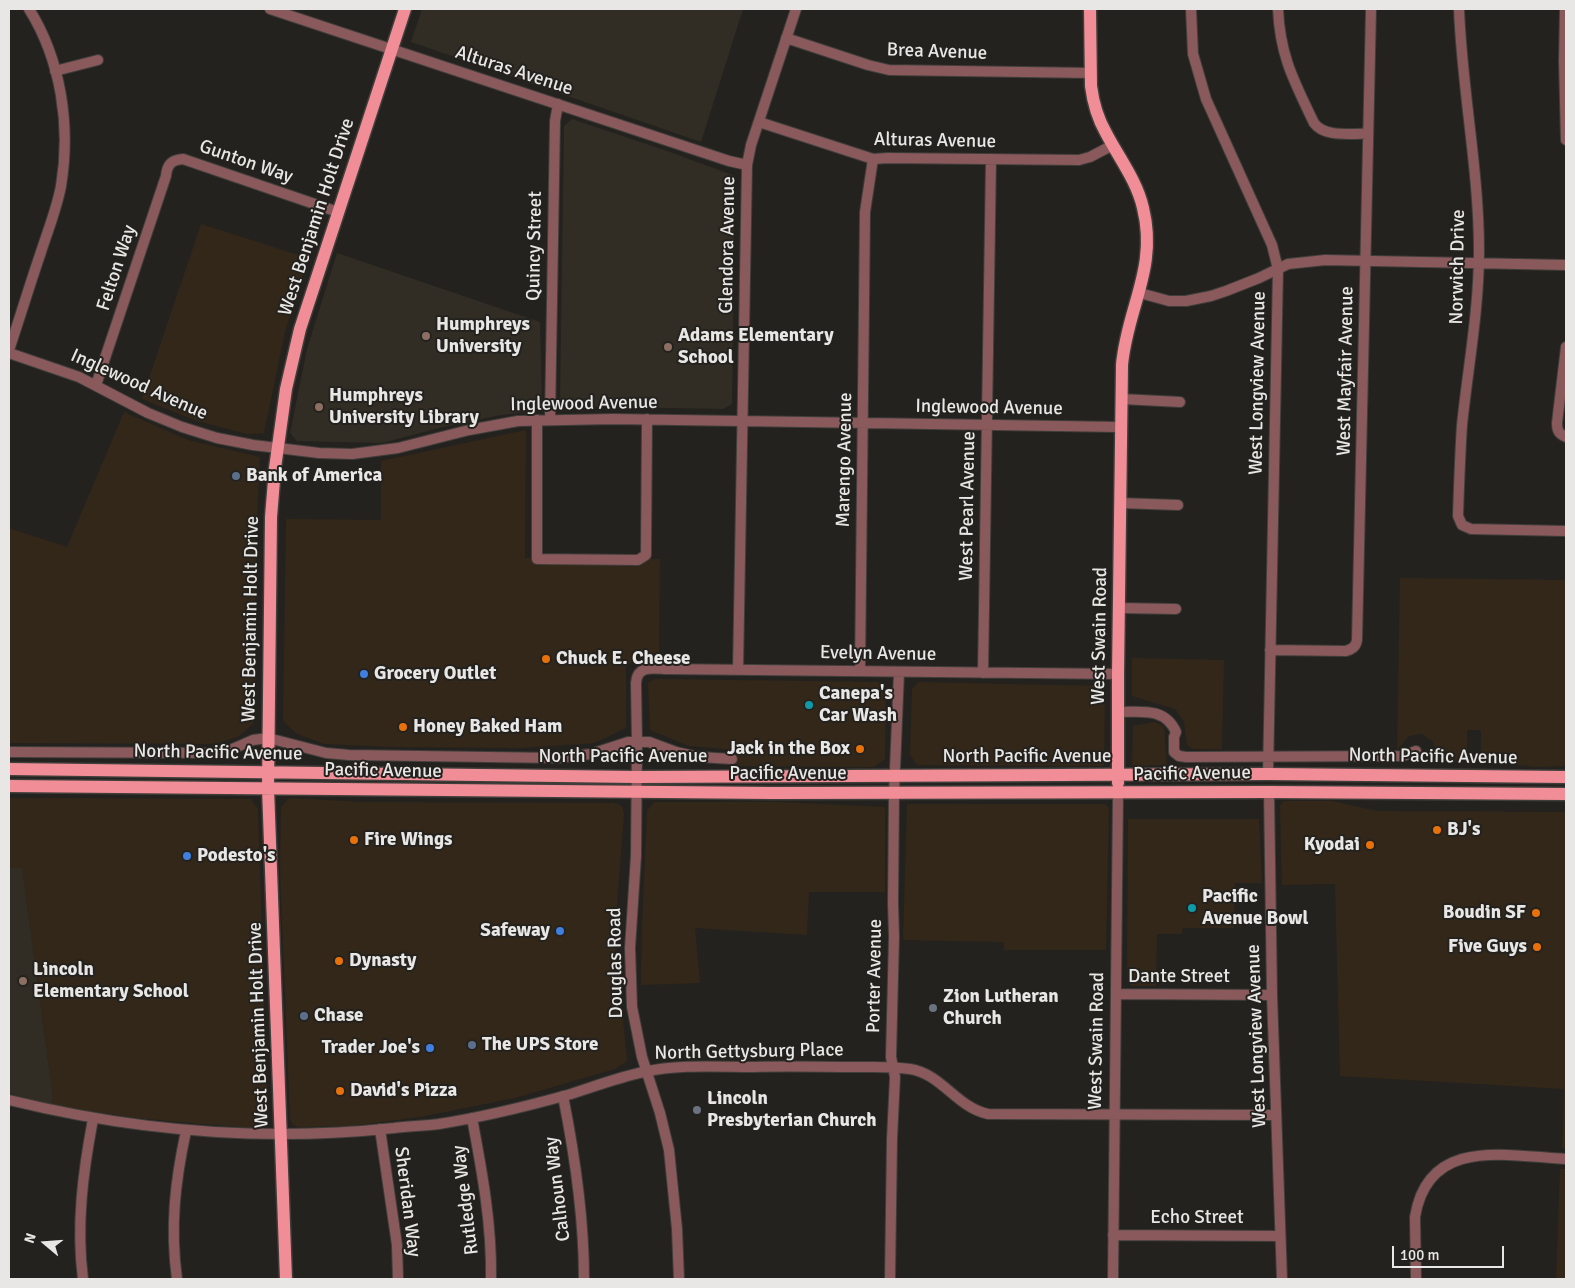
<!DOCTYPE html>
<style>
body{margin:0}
#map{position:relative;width:1575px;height:1288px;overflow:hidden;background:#24221e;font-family:Signika,sans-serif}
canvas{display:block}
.frame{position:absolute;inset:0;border:10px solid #e8e7e5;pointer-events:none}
.north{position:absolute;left:20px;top:1218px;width:50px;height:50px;-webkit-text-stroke:4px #24221e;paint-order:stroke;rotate:288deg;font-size:14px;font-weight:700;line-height:20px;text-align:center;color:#e8e7e5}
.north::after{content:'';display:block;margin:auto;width:18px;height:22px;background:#e8e7e5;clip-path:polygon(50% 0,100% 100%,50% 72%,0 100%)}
.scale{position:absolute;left:1392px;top:1246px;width:112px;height:22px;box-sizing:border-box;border:2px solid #e8e7e5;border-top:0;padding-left:6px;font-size:15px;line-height:18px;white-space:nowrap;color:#e8e7e5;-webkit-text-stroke:4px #24221e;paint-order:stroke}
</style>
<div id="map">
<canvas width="1575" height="1288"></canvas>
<div class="frame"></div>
<div class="north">N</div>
<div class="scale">100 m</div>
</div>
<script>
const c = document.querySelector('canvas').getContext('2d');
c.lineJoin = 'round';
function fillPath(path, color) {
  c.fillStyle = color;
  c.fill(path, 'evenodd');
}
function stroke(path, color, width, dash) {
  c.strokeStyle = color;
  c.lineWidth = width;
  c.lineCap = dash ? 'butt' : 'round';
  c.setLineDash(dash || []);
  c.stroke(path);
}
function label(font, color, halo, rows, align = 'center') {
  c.font = font + ' Signika,sans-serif';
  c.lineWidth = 4;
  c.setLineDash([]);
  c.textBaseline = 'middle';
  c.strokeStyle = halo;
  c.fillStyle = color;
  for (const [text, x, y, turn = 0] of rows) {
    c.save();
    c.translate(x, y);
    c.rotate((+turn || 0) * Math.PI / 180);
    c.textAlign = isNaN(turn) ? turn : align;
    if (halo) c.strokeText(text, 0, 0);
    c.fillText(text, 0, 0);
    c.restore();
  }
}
fillPath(new Path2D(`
 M201 224 308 258 285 332 264 433 247 434 194 420 142 399Z
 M124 412 188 440 260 457 256 542 254 723 238 737 213 744 9 743V528L67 547Z
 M526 430 525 558 660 559 659 658 639 656 626 667V728L595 743 523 748 394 747 325 744 297 734 283 721 286 519 381 520V461Z
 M1400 578 1566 580V766L1537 767 1488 762 1481 752V730H1467V752L1454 763 1440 759 1432 741 1422 734 1409 736 1397 750Z
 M1132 658 1224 660 1222 749H1193L1187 745 1184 721 1175 709 1132 696Z
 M655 679 881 682 886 689 885 759 874 767 736 766V750L689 746 650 730 648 683Z
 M919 682 1101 686 1105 692 1104 766 917 765 910 755 912 689Z
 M1155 722 1164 727 1167 765 1132 766 1133 726Z
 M9 798 251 799 258 809 268 1121 261 1129 136 1118 50 1105 53 1098 22 869 9 868Z
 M289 798 361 802 613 803 619 804 623 808 624 815 616 919 615 967 624 1029 627 1060 626 1062 615 1069 515 1098 420 1117 351 1126 298 1127 292 1124 290 1117 280 873 281 807Z
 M1284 801H1332L1377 811 1566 812V1148H1562L1564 1089 1340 1076 1335 884 1282 885 1280 805Z
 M654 802H780L885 807V892H809L807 935 695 928 700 983 641 985 642 928 647 811Z
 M907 804H1105L1109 808 1106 950H1004V942L903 940Z
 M1128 819H1259L1262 883H1235L1234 928H1183L1182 934H1157L1156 986H1131L1127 980Z
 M1560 1169H1566V1279H1556Z`), '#332719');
fillPath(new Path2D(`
 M422 9H743L701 142 411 42Z
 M572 119 670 152 735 176 732 404 723 409 564 406 560 401 564 126Z
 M337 253 540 322 542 402 537 411 501 415 443 427 382 443 297 441 290 433 307 349Z
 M9 868H22L53 1098 50 1105 9 1093Z`), '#312d24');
const minor = new Path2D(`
 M270 9 729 161 747 165
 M1191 9 1193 54 1206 99 1272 245 1278 269 1268 774
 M1278 9C1280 56 1294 81 1314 123 1325 138 1351 133 1368 134
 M1459 9C1462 90 1479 170 1479 251 1479 310 1468 367 1462 425 1460 455 1459 486 1458 516L1462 525 1471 529 1566 531
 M1565 9 1564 61 1566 140
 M786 38 868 65 889 70 1091 73
 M55 71 98 60
 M759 122 873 159 888 158 1079 160 1090 157 1113 145
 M1140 293 1169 301H1186L1211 296 1226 291 1259 278 1288 264 1325 260 1566 265
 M1566 347 1557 423C1557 431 1559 434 1566 437
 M9 350C20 317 30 284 41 252 48 230 57 208 61 186 71 126 61 60 29 9
 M9 353 79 377 148 413 182 427 217 438 253 445 319 453 352 454 398 448 469 430 518 421 613 419 1121 427
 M96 385 166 176C167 165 171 160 183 159L338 212
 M1122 399 1180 402
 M537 420V559L638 560 646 555 647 419
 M550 420 555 121 558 104
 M1120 503 1178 505
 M1119 608 1176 609
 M1270 650 1346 651C1352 649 1356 647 1357 640L1371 9
 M738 670 747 165 751 145 796 9
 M860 671 865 212 873 159
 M983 673 991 159
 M1118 712C1141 712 1165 707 1176 732L1174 737V752L1179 756 1186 757 1403 756 1416 751
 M9 752 213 753 230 750 253 740 268 738 326 753 349 755 557 758 591 754 628 742H649L676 752 699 757 732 759
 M1269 792 1272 995 1282 1279
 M1117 994 1272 995
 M563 1096C575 1156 584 1217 584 1279
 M9 1100C135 1131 264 1142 394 1128 409 1126 424 1126 439 1124 483 1117 528 1106 571 1094 596 1086 619 1077 644 1072 679 1064 718 1067 754 1067 788 1066 821 1067 855 1067 873 1067 892 1066 910 1069 942 1074 956 1107 988 1114L1276 1115
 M472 1118C482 1171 492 1225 491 1279
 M380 1129 397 1245 398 1279
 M1113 1235 1280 1236
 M83 1279C76 1225 83 1172 93 1119
 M177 1279C170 1227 175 1182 186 1131
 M679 1279 677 1229 669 1150 660 1113 642 1057 632 1007 630 948 636 856 637 742 636 683C637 666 651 668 664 669L1118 674
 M890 1279 892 1139 895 1077 891 1057 894 937 893 903 894 793 899 672
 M1113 1279 1118 793
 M1416 1279 1415 1217C1428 1136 1507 1156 1566 1159`);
const major = new Path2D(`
 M1090 9 1091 86C1093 102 1098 119 1106 133 1119 158 1137 181 1143 208 1158 268 1127 308 1122 365L1118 674V783
 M9 769 637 777 1268 774 1566 777
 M9 786 772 793 1269 792 1566 794
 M286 1279 268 788 271 517 275 468 286 389 300 329 405 9`);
stroke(minor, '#3f3e3a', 12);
stroke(major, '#3f3e3a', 15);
stroke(minor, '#89595c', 10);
stroke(major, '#f18d96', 12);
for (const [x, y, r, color] of [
 [426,336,5,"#8d6e63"],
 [668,347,5,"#8d6e63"],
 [319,407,5,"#8d6e63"],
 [236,476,5,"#5c6f8a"],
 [546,659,5,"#e8710a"],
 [364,674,5,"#3f7fe0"],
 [809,705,5,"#0f9aa8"],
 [403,727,5,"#e8710a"],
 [860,749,5,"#e8710a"],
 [1437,830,5,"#e8710a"],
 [354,840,5,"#e8710a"],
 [1370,845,5,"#e8710a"],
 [187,856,5,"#3f7fe0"],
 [1192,908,5,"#0f9aa8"],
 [1536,913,5,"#e8710a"],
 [560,931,5,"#3f7fe0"],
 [1537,947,5,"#e8710a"],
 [339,961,5,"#e8710a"],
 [23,981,5,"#8d6e63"],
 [933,1008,5,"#6b7280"],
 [304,1016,5,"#5c6f8a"],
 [472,1045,5,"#5c6f8a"],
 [430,1048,5,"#3f7fe0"],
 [340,1091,5,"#e8710a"],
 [697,1110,5,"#6b7280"]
]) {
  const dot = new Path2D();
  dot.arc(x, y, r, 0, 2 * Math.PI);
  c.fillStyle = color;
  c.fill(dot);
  stroke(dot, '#24221e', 2);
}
label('19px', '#e8e7e5', '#24221e', [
 ["Brea Avenue",937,52,2],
 ["Alturas Avenue",514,71,18],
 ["Alturas Avenue",935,141,1],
 ["Gunton Way",246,162,19],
 ["West Benjamin Holt Drive",317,217,-72],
 ["Glendora Avenue",728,245,-89],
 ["Quincy Street",535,246,-89],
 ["Norwich Drive",1458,267,-89],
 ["Felton Way",117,268,-72],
 ["West Mayfair Avenue",1346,371,-89],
 ["West Longview Avenue",1258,383,-89],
 ["Inglewood Avenue",139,385,24],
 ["Inglewood Avenue",584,404,-1],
 ["Inglewood Avenue",989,408,1],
 ["Marengo Avenue",845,460,-89],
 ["West Pearl Avenue",968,506,-89],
 ["West Benjamin Holt Drive",251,619,-89],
 ["West Swain Road",1100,636,-89],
 ["Evelyn Avenue",878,654,1],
 ["North Pacific Avenue",218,753,1],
 ["North Pacific Avenue",623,757],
 ["North Pacific Avenue",1027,757],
 ["North Pacific Avenue",1433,757,1],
 ["Pacific Avenue",383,771,1],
 ["Pacific Avenue",788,774],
 ["Pacific Avenue",1192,774,-1],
 ["Douglas Road",616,963,-91],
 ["Porter Avenue",875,976,-89],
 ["Dante Street",1179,977],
 ["West Benjamin Holt Drive",259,1025,-92],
 ["West Longview Avenue",1257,1036,-92],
 ["West Swain Road",1097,1041,-89],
 ["North Gettysburg Place",749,1052,-1],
 ["Calhoun Way",558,1189,-97],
 ["Rutledge Way",466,1200,-97],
 ["Sheridan Way",407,1202,83],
 ["Echo Street",1197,1218]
]);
label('bold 19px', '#e8e7e5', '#24221e', [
 ["Humphreys",436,325],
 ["University",436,347],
 ["Adams Elementary",678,336],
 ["School",678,358],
 ["Humphreys",329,396],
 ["University Library",329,418],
 ["Bank of America",246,476],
 ["Chuck E. Cheese",556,659],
 ["Grocery Outlet",374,674],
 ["Canepa's",819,694],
 ["Car Wash",819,716],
 ["Honey Baked Ham",413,727],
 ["Jack in the Box",850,749,"right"],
 ["BJ's",1447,830],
 ["Fire Wings",364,840],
 ["Kyodai",1360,845,"right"],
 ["Podesto's",197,856],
 ["Pacific",1202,897],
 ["Avenue Bowl",1202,919],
 ["Boudin SF",1526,913,"right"],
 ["Safeway",550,931,"right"],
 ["Five Guys",1527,947,"right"],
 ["Dynasty",349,961],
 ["Lincoln",33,970],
 ["Elementary School",33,992],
 ["Zion Lutheran",943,997],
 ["Church",943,1019],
 ["Chase",314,1016],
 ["The UPS Store",482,1045],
 ["Trader Joe's",420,1048,"right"],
 ["David's Pizza",350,1091],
 ["Lincoln",707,1099],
 ["Presbyterian Church",707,1121]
], 'left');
</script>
